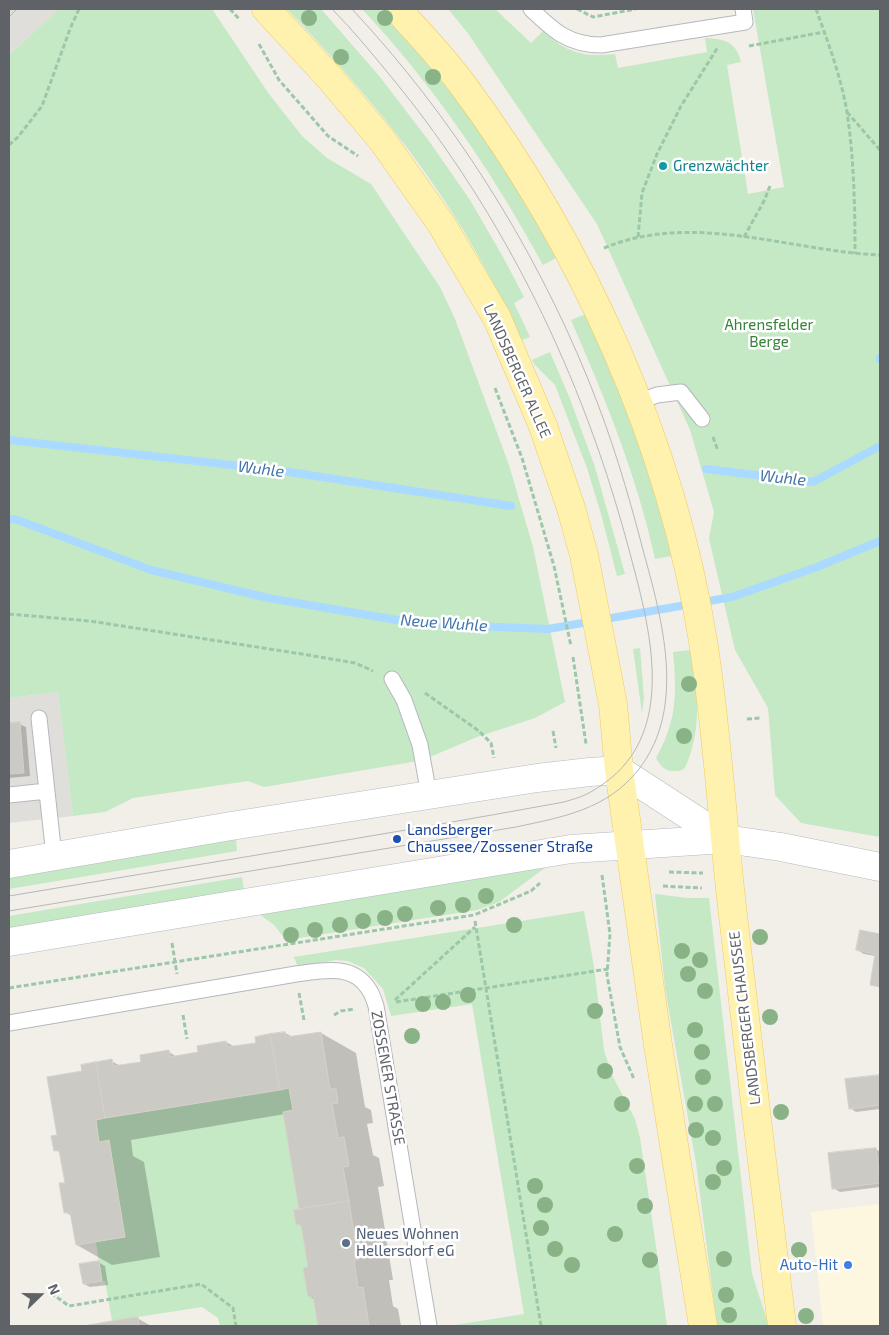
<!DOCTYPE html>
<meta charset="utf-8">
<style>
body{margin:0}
#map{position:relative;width:889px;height:1335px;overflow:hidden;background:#f1efe8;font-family:"Exo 2",sans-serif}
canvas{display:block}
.frame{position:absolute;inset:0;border:10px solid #5f6368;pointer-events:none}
.north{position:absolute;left:15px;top:1270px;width:50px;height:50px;-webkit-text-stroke:4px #fff;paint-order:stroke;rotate:68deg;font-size:14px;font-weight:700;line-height:20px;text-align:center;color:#5f6368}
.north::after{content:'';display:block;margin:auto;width:18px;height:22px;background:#5f6368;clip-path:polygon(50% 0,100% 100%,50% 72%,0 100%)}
</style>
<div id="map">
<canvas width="889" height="1335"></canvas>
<div class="frame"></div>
<div class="north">N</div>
</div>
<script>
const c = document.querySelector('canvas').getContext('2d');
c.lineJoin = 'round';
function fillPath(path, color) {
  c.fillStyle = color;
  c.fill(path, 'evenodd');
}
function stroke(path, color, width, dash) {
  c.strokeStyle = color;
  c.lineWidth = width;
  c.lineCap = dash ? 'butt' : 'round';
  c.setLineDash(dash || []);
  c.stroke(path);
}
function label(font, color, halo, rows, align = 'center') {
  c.font = font + ' "Exo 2",sans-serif';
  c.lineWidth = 5;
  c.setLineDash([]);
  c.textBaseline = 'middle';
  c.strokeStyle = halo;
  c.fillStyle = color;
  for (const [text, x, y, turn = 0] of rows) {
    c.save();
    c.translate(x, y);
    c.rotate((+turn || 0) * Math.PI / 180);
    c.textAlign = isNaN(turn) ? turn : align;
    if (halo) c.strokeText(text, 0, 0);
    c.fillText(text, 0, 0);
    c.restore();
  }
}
fillPath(new Path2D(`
 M880 1204V1326H823L811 1212Z`), '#fef7e0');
fillPath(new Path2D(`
 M9 9H59L9 55Z
 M58 692 73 816 9 823V698Z`), '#e0deda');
fillPath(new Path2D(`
 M59 9H212L269 94 302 136 327 158 371 184 440 287 455 319 509 465 533 547 565 702 535 718 477 737 430 757 412 762 264 787 248 781 133 798 105 812 73 816 58 692 9 698V55Z
 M287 9H321L380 77 429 141 470 200 503 257 524 297 514 303 530 337 522 340C498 291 473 243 442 197 397 129 343 68 287 9Z
 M362 9H379C449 80 509 170 556 258L543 265C493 173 434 86 362 9Z
 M448 9H495L531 43 543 31C565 52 584 58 615 54L618 68 707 52 705 38C724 39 736 41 741 62L727 65 748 194 784 187 753 9H880V837L801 823 775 795 768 708 735 650 709 539 714 512 690 430 597 224 467 32Z
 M586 314 628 411 655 494 672 556 655 559C637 476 605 398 571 320Z
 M550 352 570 399 595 467 625 574 617 576 601 514 587 468 555 385 535 365 532 360Z
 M640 648 644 698 642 713 633 649Z
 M691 650C697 688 702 721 689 758 686 765 686 771 677 771 666 772 661 767 656 758 677 720 677 694 673 652Z
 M236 839 237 851 9 889V877Z
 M546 867 499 902 477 910 286 940 274 925 259 914Z
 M242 877 244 890 9 929V916Z
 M655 894 688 898H709L752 1274 769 1326H717L696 1163 665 988Z
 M584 911 594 967 604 1050 611 1073 635 1119 640 1138 653 1225 667 1326H449L524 1314 472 1004 391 1016 383 989 364 968 348 961 336 960 298 967 294 957Z
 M289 1088 293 1110 283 1112 299 1209 294 1210 296 1225 301 1224 308 1267 303 1268 308 1297 313 1296 318 1326H220L218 1318 202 1307 112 1321 105 1281H102L96 1242 125 1237 109 1141 99 1142 96 1120Z`), '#c5e8c5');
fillPath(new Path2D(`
 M9 724H19L26 727 30 776 9 778Z
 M861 931 880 935V988L871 984 876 956 864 954 857 950Z
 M285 1033 293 1037 321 1033 356 1053 365 1107 371 1110 373 1123 367 1124 373 1155 379 1158 384 1186 378 1187 393 1280H389L393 1306 398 1309 401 1326H320L315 1300 309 1296 310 1268 303 1227 298 1224 301 1210 285 1114 131 1140 133 1156 144 1162 160 1257 112 1265 77 1245 72 1216 65 1212 66 1184 61 1153 55 1150 59 1136 84 1072 111 1061 121 1066 142 1063 169 1052 177 1057 200 1053 226 1042 235 1047 257 1044Z
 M880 1077V1109L856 1112 850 1108 847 1080Z
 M876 1149 880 1152V1187L840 1192 833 1188Z
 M98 1262 105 1266 108 1285 90 1287 84 1284Z
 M137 1318 151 1326H90Z`), '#0003');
stroke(new Path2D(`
 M880 358V359
 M9 440 276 470 511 506
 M706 469 813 482 880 446
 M9 520 15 519 151 570 268 598 420 624 548 629 732 597 817 567 880 541`), '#aadaff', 8);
const building = new Path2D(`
 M20 722 24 773 9 774V723Z
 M860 930 880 934V987L870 985 875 954 856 950Z
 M285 1032 287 1037 321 1032 330 1089H336L338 1103 332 1104 338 1138 344 1137 349 1166 343 1167 349 1201 299 1209 283 1112 293 1110 289 1088 280 1090 270 1034Z
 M270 1034 280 1090 105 1118 96 1062 112 1059 113 1066 141 1062 140 1055 169 1050 170 1057 198 1052 197 1046 226 1041 227 1047 256 1043 255 1037Z
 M96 1062 105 1118 96 1120 99 1142 109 1140 125 1237 76 1245 70 1212 64 1213 59 1183H65L59 1150 54 1151 51 1136 57 1135 47 1077 82 1071 81 1065Z
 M880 1075V1105L849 1109 845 1079Z
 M876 1148 880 1183 832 1189 828 1153Z
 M349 1201 358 1260H354L358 1288 363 1287 369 1326H318L313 1296 308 1297 303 1268 308 1267 301 1224 296 1225 294 1210Z
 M99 1261 102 1281 83 1284 79 1264Z
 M138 1317 139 1326H83L112 1321Z`);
fillPath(building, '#cccac5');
stroke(building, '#d6d1c6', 1);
const lane = new Path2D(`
 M531 9C553 30 568 45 601 45L745 22 743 9
 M638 402 657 395 681 392 702 419
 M392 679 404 700 420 745 429 795
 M39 718 54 856
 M9 795 47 791
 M9 1023 296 974C321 971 351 963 368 988 372 993 374 1000 376 1006L429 1326`);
const secondary = new Path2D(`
 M9 864 231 826 537 778 590 772 619 770 725 839
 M9 942 571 849 725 839 781 847 880 867`);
const primary = new Path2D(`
 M266 9 329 77 382 140 442 225 497 318 543 426 571 508 584 555 613 704 619 770 658 1045 703 1326
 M397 9C419 33 442 57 462 84 582 245 671 441 703 641 717 729 722 818 732 907 748 1047 765 1186 782 1326`);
stroke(lane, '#b5b8bc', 17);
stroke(secondary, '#b6babf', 29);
stroke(primary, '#f2c960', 29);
stroke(new Path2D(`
 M230 9 240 20
 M577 9 593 17 636 9
 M816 9C828 42 841 77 847 112 854 159 855 207 855 254
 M259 44 279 80 328 136 358 156
 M749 46 824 32
 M847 112 880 150
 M9 145 18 137 42 106 70 29 79 9
 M638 237 642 193 657 154 681 106 718 47
 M744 237 764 201 770 186
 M604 248C693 211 789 251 880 255
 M495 388 522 458 554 566 571 646
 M713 437 718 451
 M9 614 90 621 308 655 355 663 373 671
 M573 657 586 744
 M425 693 479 731 491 743 494 758
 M747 719 761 718
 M553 731 556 748
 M669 872 703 873
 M602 875 610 934 607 975 620 1047 634 1079
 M663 886 702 888
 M475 921 541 1326
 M172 943 177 974
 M9 988 474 915 531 891 540 883
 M299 993 304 1020
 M395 1000 475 927
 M396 1002 608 969
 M183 1015 187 1039
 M334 1015 341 1011 355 1009
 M51 1293 69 1306 201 1284 233 1308 236 1326`), '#9cc7a9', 3, [5, 2.5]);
stroke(lane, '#fff', 15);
stroke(secondary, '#fff', 28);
stroke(primary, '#fff2af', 28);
stroke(new Path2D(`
 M9 17 17 9
 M9 896C194 865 379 836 564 802 574 799 585 796 594 790 683 738 649 625 628 546 582 375 505 216 393 79 373 55 354 31 332 9
 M9 911 516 827C562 817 607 810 639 769 687 707 662 619 643 550 628 492 611 435 588 379 533 244 452 116 352 9`), '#b6b7b8', 1);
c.fillStyle = '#89b387';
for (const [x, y] of [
 [309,18],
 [385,18],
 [341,57],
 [433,77],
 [689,684],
 [684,736],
 [486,896],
 [463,905],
 [438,908],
 [405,914],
 [385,918],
 [363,921],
 [340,925],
 [514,925],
 [315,930],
 [291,935],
 [760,937],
 [682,951],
 [700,960],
 [688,974],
 [705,991],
 [468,995],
 [443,1002],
 [423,1004],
 [595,1011],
 [770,1017],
 [695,1030],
 [412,1036],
 [702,1052],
 [605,1071],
 [703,1077],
 [622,1104],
 [695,1104],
 [715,1104],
 [781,1112],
 [696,1130],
 [713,1138],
 [637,1166],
 [724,1168],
 [713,1182],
 [535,1186],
 [545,1205],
 [645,1206],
 [541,1228],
 [615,1234],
 [555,1249],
 [799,1250],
 [724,1259],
 [650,1260],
 [572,1265],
 [726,1295],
 [729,1315],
 [806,1316]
]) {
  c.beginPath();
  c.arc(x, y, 8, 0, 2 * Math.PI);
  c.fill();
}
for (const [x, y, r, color] of [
 [663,166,5,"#0f9aa8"],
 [397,839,5,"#1a4fb4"],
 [346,1243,5,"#5c6f8a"],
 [848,1265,5,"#3f7fe0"]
]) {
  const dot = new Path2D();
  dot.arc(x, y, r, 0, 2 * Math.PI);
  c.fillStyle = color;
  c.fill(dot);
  stroke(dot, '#fff', 2);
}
label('15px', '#0d838f', '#fff', [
 ["Grenzwächter",673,166]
], 'left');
label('15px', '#348238', '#fff', [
 ["Ahrensfelder",769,325],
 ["Berge",769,342]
]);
label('15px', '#5f6368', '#fff', [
 ["LANDSBERGER ALLEE",517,371,66],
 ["LANDSBERGER CHAUSSEE",745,1018,-97],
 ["ZOSSENER STRASSE",388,1078,80]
]);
label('15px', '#164399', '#fff', [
 ["Landsberger",407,830],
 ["Chaussee/Zossener Straße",407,847]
], 'left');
label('15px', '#4e5e75', '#fff', [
 ["Neues Wohnen",356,1234],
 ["Hellersdorf eG",356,1251]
], 'left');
label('15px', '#366cbe', '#fff', [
 ["Auto-Hit",838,1265]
], 'right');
label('italic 16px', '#4174aa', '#fff', [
 ["Wuhle",261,469,7],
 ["Wuhle",783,478,6],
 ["Neue Wuhle",444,623,4]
]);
</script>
